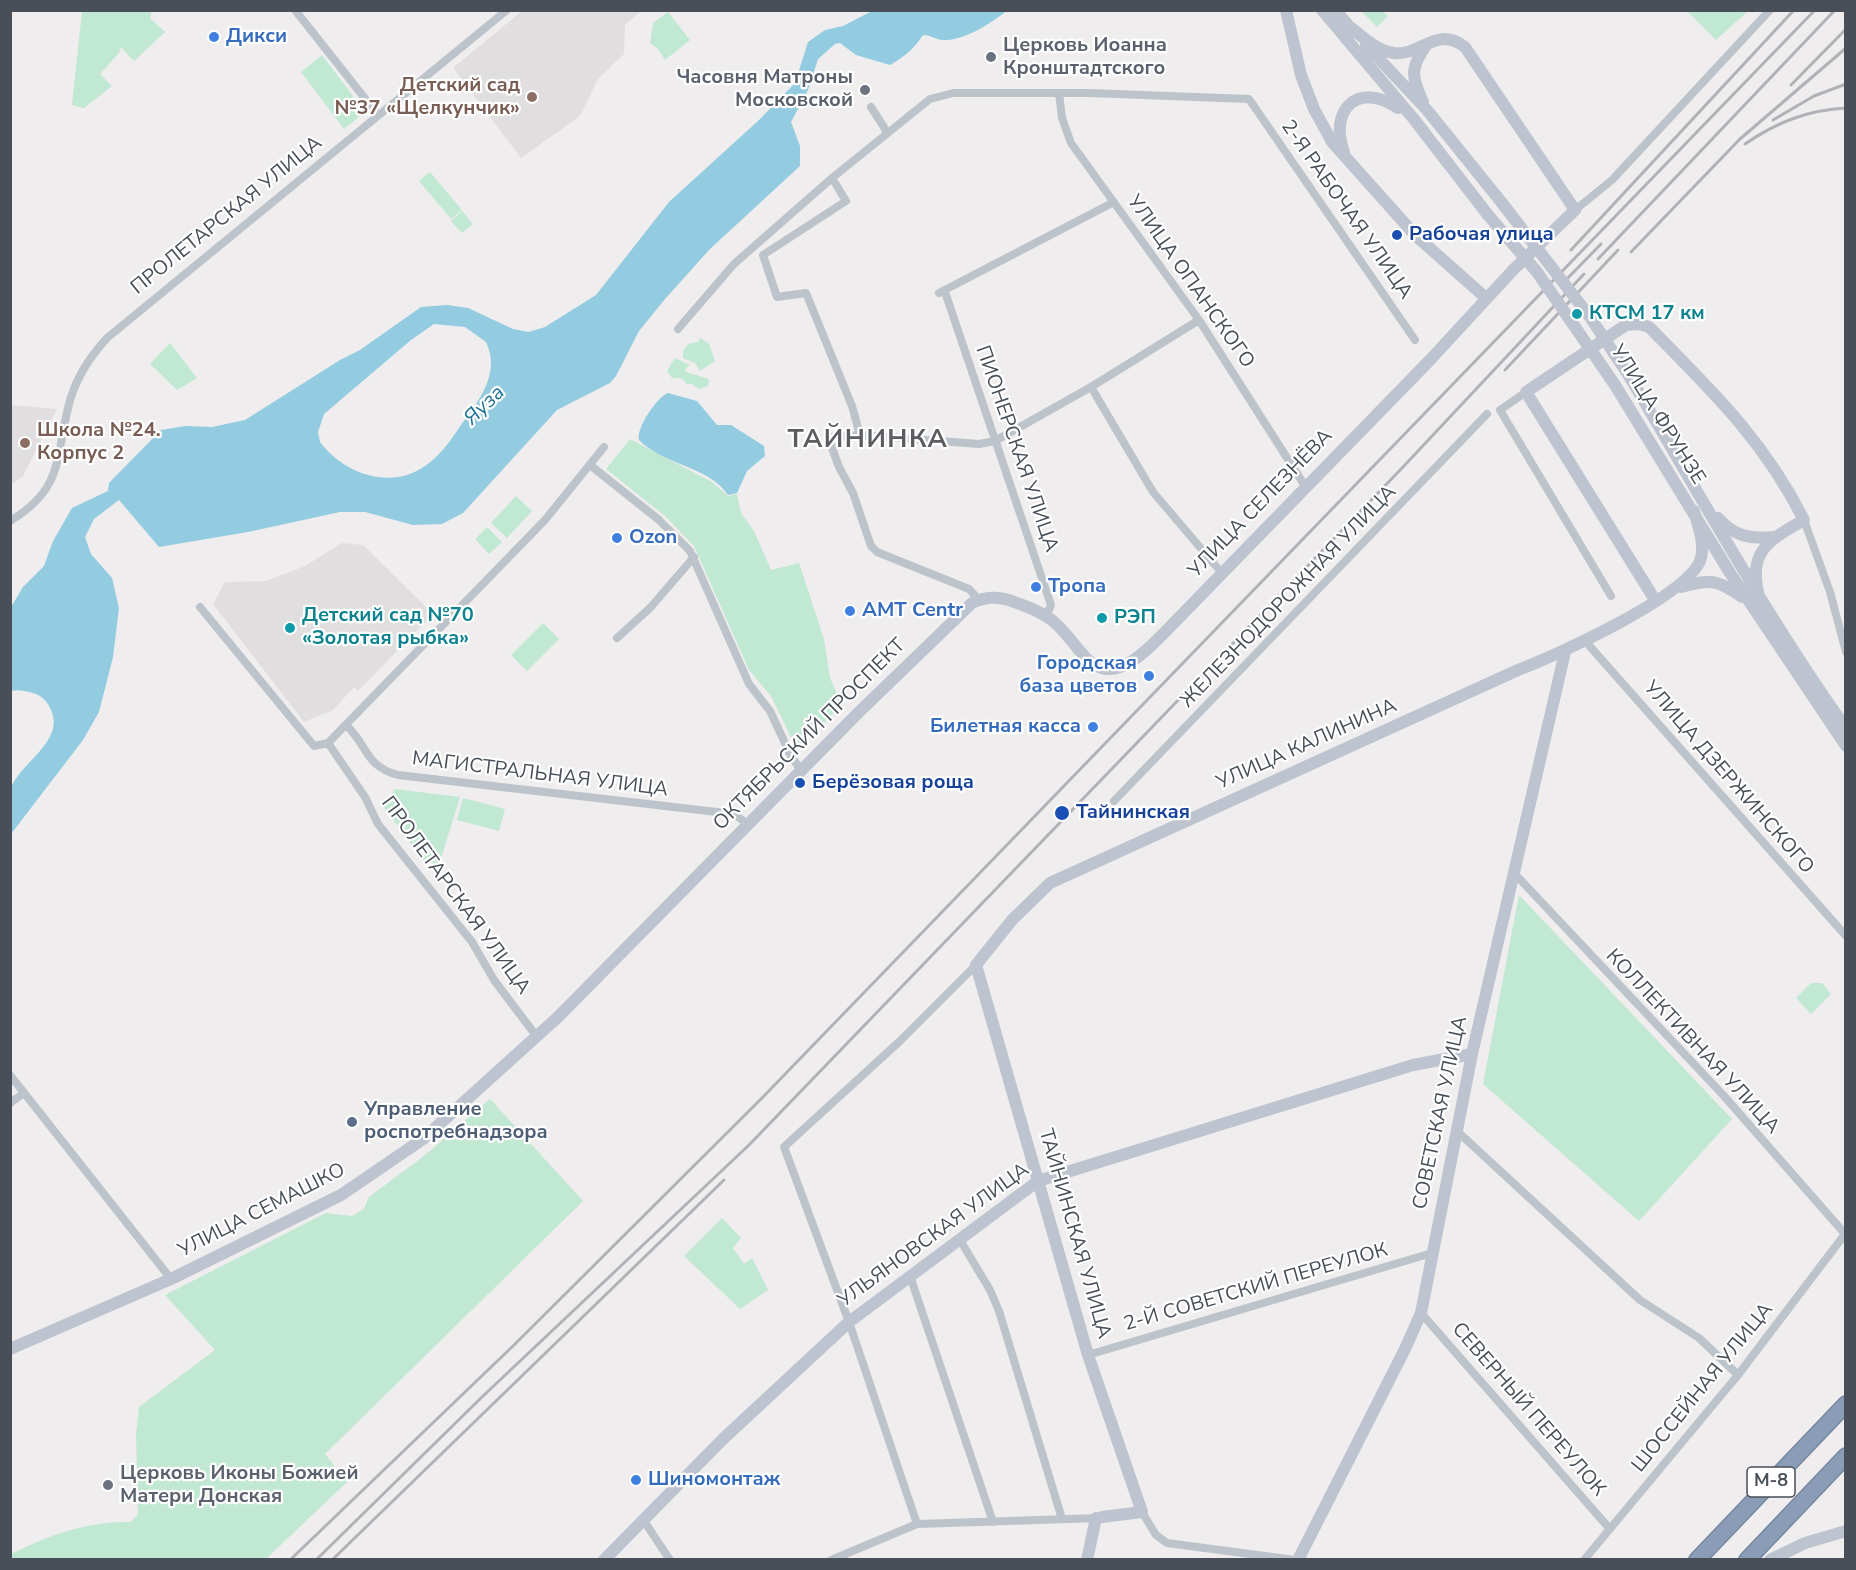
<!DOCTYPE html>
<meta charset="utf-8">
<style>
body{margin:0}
#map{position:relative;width:1856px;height:1570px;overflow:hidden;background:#efeded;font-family:"Nunito Sans",sans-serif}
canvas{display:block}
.frame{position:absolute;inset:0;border:12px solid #484f58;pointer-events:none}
</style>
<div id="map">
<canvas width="1856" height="1570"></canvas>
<div class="frame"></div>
</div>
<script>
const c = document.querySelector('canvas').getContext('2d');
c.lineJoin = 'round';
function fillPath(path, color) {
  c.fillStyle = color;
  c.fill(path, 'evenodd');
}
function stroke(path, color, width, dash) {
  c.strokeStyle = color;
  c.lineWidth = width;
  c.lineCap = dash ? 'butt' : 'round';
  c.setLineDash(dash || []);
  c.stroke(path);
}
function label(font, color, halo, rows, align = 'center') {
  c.font = font + ' "Nunito Sans",sans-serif';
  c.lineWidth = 4.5;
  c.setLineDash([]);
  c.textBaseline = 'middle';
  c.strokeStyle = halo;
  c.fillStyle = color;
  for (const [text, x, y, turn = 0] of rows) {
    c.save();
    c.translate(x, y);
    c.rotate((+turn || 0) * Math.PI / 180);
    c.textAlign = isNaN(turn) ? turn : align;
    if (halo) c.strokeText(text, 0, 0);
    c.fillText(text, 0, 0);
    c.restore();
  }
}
fillPath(new Path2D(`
 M522 11H641L625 25 624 54 598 79 580 116 521 158 453 68Z
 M11 405 57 409 23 476 11 485Z
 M342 543 363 545 433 614 358 691 354 687 333 710 304 722 213 604 225 582 266 581 305 566Z`), '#e0dede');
fillPath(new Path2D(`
 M82 11H152L150 18 165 32 134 61 121 47 119 53 100 74 112 86 84 108 72 105Z
 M1361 11H1382L1388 16 1377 27Z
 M1687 11H1748L1716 40Z
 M668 12 690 40 665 60 658 49 650 43 653 23Z
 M322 55 365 112 344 129 301 72Z
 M430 172 462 210 451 219 419 181Z
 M462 211 473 224 462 233 451 221Z
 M701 338 709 344 715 361 700 371 695 363 683 358V351L688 344 698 342Z
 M170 343 197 378 177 390 150 364Z
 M675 358 690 365 685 369 686 372 709 379 708 386 699 389 692 384H686L683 379 672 378 667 371Z
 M630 439 712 482 728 496 737 494 741 513 754 531 771 570 799 563 824 639 830 678 842 705 797 750 771 696 749 670 694 546 665 516 606 469Z
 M516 496 532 511 507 538 491 523Z
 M487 527 502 542 489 554 475 539Z
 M543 623 559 639 527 671 511 655Z
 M395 789 460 797 439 865 424 861 383 806Z
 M463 798 505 809 499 831 457 820Z
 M1519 895 1732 1119 1639 1221 1483 1084Z
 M1811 983H1822L1831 994 1811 1014 1796 998Z
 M490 1099 583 1201 325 1454 347 1482 266 1559H11V1554C49 1535 88 1521 131 1522L138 1514 136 1433 139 1407 215 1350 165 1295 326 1213 352 1216 364 1209 369 1197 424 1156Z
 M722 1218 741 1238 733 1248 744 1264 752 1258 768 1290 740 1309 684 1256Z`), '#c0e8d2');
fillPath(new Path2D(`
 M872 11H1007C990 23 968 39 946 40 938 41 931 35 923 35 913 50 905 56 890 65L856 55 840 43 835 44 818 59 808 90 791 122 800 146V166L710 249 665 299 639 331 616 376 610 383 557 410 463 513 442 524 413 525 365 512H340L248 532 159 547 119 500 94 519 85 537 91 554 112 578 119 608 113 657 99 712 83 740 11 834C10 821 6 800 11 788 21 762 67 740 50 708 47 701 41 695 33 693 26 691 18 689 11 691V607L23 587 44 566 53 541 72 508 108 491 109 483 161 430 186 426 212 427 245 420 340 360 360 350 421 307 447 305 468 308 513 329 529 332 545 327 596 295 669 202 759 120 795 83 808 42 825 30 843 26ZM434 324 465 327 486 342C501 373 479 401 461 425 451 440 440 456 425 466 390 491 343 473 320 442L318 432 324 414 411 340Z
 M668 393 697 401 717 425H731L764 446 765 456 747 471 737 493 728 495C709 466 663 465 639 440 636 428 657 397 668 393Z`), '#93cbe0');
const highway = new Path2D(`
 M1697 1560 1846 1404
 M1747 1560 1846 1456`);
stroke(highway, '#7688a2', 18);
stroke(new Path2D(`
 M295 10 378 115
 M1059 93 1062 118 1071 143 1199 320 1305 486
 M871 107 887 132
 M832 178 846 201 763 255 777 297 806 293 852 406 860 435 828 437 839 467 853 493 871 546 877 552 969 589 979 600
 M1575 210 1612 180 1770 10
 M945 292 1051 605 1046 617
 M939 293 1114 202
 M678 329 734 264 832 178 930 99 953 93H1089L1249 99 1415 340
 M1091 387 1153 492 1221 572
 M1526 392 1500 410 1611 596
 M860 435 979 444 995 441 1091 387 1199 320
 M590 465 659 520 690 551 749 684 770 711 792 758 802 771
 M1804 520 1830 592 1846 652
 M10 521C68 486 54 453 71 397 79 373 91 356 107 338L507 10
 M200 607 314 746 328 743 545 520 604 447
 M617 638 650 608 694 557
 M1586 642 1846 936
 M347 726C368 746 365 766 398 775L734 814 749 825
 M328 743 365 797 378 824 472 942 494 980 537 1037
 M1114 801 1487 414
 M1514 873 1724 1096 1846 1235
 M10 1075 171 1279
 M10 1103 24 1093
 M1458 1132 1640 1300 1699 1338 1738 1375
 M960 1240 990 1290 999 1311 1062 1519
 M910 1276 993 1522
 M1421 1313 1609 1528
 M1088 1355 1432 1253
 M1142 1512 1156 1535 1167 1543 1295 1560
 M644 1521 670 1560
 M917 1524 849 1322 784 1147 900 1041 976 965
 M831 1560 917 1524 1099 1518
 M1584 1560 1738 1375 1845 1234`), '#bdc3ca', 8);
stroke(new Path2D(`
 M1286 10 1301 75 1314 109 1332 142 1416 236 1486 298
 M1322 10 1413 118 1488 215
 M1335 10 1354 32
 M1366 45 1427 110 1502 203
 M1423 102C1411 75 1410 68 1427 44
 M1344 152C1328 109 1359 81 1398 108
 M1629 376C1700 494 1765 615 1846 728
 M1615 385 1730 573 1846 746
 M1718 518C1735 537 1750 539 1774 537
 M1681 587C1710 579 1717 579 1742 597
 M1655 600 1526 392 1626 325 1639 324 1649 327C1712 391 1763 439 1804 520 1765 542 1747 553 1760 601
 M10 1349 171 1279 341 1195 423 1139 558 1017 858 713 972 603C988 595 1002 597 1017 603 1030 608 1044 613 1054 622 1067 633 1076 648 1088 660 1116 686 1148 649 1166 631L1430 360 1513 270 1575 210 1465 47C1436 25 1422 56 1394 53 1377 51 1363 37 1350 27
 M1102 1517 1142 1512 1088 1355 976 965 1012 920 1050 883 1518 670C1557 655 1685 597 1700 561 1706 546 1698 526 1694 511
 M604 1560 723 1439 849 1322 1038 1181 1413 1065 1472 1054
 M1087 1560 1096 1518
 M1298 1560 1405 1349 1421 1313 1472 1054 1565 652
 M1770 1560 1805 1543 1846 1531`), '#bdc4cf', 12);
stroke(highway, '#8b9db6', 15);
stroke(new Path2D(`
 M1791 85 1846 29
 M1773 120 1814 96 1846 84
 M1745 144C1777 122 1808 110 1846 108
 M1571 250 1794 10
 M1631 252 1740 139 1846 48
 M1598 259 1835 10
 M1561 285 1601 244
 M1505 370 1618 250
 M290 1560 513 1346 761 1099 1815 10
 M316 1560 483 1396 749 1145 1403 467 1584 274
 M332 1560 724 1180`), '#b0b2b7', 3);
stroke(new Path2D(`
 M1502 203 1590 317 1629 376
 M1488 215 1537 272 1615 385`), '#bdc4cf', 12);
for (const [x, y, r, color] of [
 [214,37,6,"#3f7fe0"],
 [991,57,6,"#6b7280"],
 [865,90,6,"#6b7280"],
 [532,97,6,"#8d6e63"],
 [1397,235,6,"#1a4fb4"],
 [1577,314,6,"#0f9aa8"],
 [25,443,6,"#8d6e63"],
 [617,538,6,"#3f7fe0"],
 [1036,587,6,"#3f7fe0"],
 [850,611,6,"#3f7fe0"],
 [1102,618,6,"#0f9aa8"],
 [290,628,6,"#0f9aa8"],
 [1149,676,6,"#3f7fe0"],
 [1093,727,6,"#3f7fe0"],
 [800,783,6,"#1a4fb4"],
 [1062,813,8,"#1a4fb4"],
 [352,1122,6,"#5c6f8a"],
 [636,1480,6,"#3f7fe0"],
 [108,1485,6,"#6b7280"]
]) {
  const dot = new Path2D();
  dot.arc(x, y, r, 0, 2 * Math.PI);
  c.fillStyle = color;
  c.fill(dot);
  stroke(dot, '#fff', 2);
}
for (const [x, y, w] of [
 [1771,1482,48]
]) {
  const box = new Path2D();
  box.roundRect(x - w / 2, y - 15, w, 30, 4.5);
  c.fillStyle = '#fff';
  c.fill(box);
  stroke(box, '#484f58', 1.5);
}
label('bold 18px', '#484f58', null, [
 ["М-8",1771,1482]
]);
label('bold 20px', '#366cbe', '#fff', [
 ["Дикси",226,37],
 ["Ozon",629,538],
 ["Тропа",1048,587],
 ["AMT Centr",862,611],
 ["Городская",1137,664,"right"],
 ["база цветов",1137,687,"right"],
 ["Билетная касса",1081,727,"right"],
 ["Шиномонтаж",648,1480]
], 'left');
label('bold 20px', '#5b616d', '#fff', [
 ["Церковь Иоанна",1003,46],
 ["Кронштадтского",1003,69],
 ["Часовня Матроны",853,78,"right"],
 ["Московской",853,101,"right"],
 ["Церковь Иконы Божией",120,1474],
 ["Матери Донская",120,1497]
], 'left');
label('bold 20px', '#785e54', '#fff', [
 ["Детский сад",520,86],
 ["№37 «Щелкунчик»",520,109],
 ["Школа №24.",37,431,"left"],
 ["Корпус 2",37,454,"left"]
], 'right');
label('20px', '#484f58', '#fff', [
 ["2-Я РАБОЧАЯ УЛИЦА",1346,210,55],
 ["ПРОЛЕТАРСКАЯ УЛИЦА",227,216,-39],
 ["УЛИЦА ОПАНСКОГО",1190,282,55],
 ["УЛИЦА ФРУНЗЕ",1657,415,58],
 ["ПИОНЕРСКАЯ УЛИЦА",1016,449,71],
 ["УЛИЦА СЕЛЕЗНЁВА",1261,504,-46],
 ["ЖЕЛЕЗНОДОРОЖНАЯ УЛИЦА",1289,597,-46],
 ["ОКТЯБРЬСКИЙ ПРОСПЕКТ",810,735,-45],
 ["УЛИЦА КАЛИНИНА",1307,745,-24],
 ["МАГИСТРАЛЬНАЯ УЛИЦА",540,775,7],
 ["УЛИЦА ДЗЕРЖИНСКОГО",1728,778,49],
 ["ПРОЛЕТАРСКАЯ УЛИЦА",455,896,54],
 ["КОЛЛЕКТИВНАЯ УЛИЦА",1692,1042,47],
 ["СОВЕТСКАЯ УЛИЦА",1441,1113,-78],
 ["УЛИЦА СЕМАШКО",262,1211,-27],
 ["ТАЙНИНСКАЯ УЛИЦА",1074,1234,74],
 ["УЛЬЯНОВСКАЯ УЛИЦА",934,1236,-36],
 ["2-Й СОВЕТСКИЙ ПЕРЕУЛОК",1256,1288,-16],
 ["ШОССЕЙНАЯ УЛИЦА",1703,1388,-51],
 ["СЕВЕРНЫЙ ПЕРЕУЛОК",1528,1410,49]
]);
label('bold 20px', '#164399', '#fff', [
 ["Рабочая улица",1409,235],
 ["Берёзовая роща",812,783],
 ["Тайнинская",1076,813]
], 'left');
label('bold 20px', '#0d838f', '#fff', [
 ["КТСМ 17 км",1589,314],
 ["Детский сад №70",302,616],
 ["«Золотая рыбка»",302,639],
 ["РЭП",1114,618]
], 'left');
label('bold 20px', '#4e5e75', '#fff', [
 ["Управление",364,1110],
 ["роспотребнадзора",364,1133]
], 'left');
label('italic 21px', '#1e7495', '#fff', [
 ["Яуза",485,406,-44]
]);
c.letterSpacing = '1.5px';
label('bold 26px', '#5b5d61', '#fff', [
 ["ТАЙНИНКА",868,441]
]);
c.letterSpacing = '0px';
</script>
